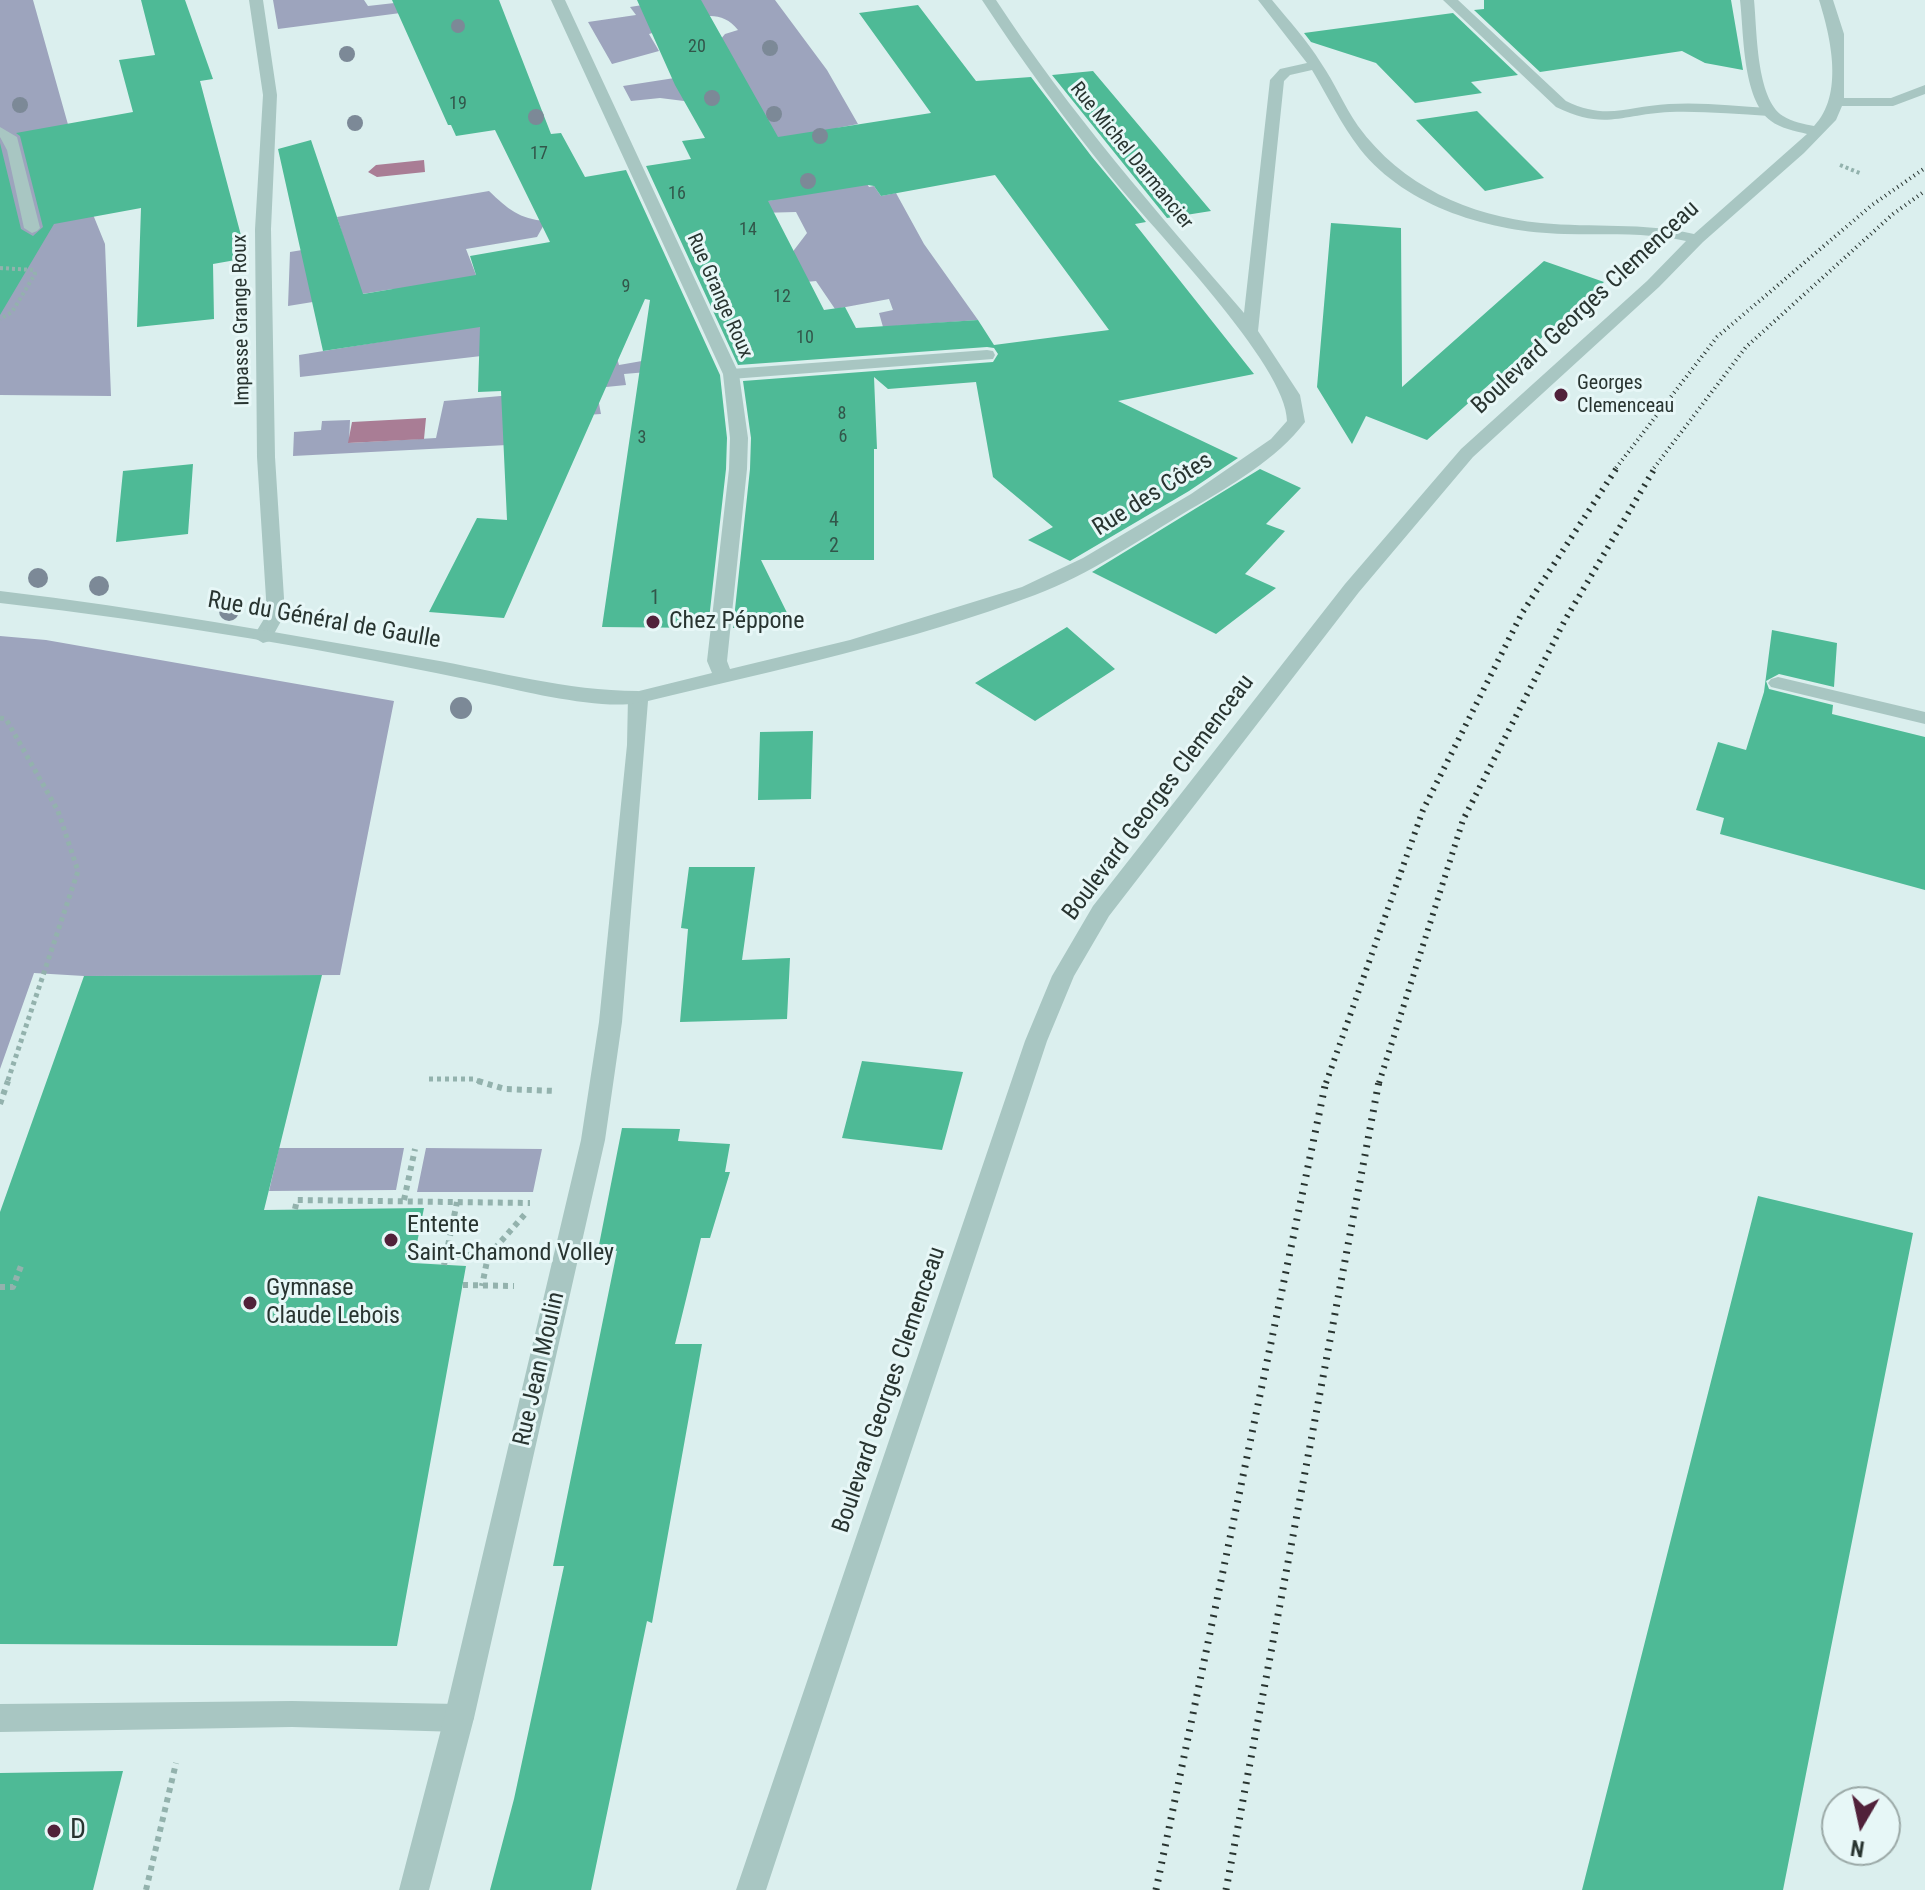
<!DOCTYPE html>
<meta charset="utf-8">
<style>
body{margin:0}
#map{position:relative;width:1925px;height:1890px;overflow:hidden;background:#dbefee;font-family:"Roboto Condensed",sans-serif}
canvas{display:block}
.north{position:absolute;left:1821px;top:1786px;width:80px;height:80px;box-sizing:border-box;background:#e7f7f7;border:2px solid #9ba9a7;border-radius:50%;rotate:189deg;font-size:22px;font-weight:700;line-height:32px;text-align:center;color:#283430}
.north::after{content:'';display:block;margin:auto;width:28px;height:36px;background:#51213a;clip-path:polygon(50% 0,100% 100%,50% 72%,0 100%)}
</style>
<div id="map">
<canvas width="1925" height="1890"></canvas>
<div class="north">N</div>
</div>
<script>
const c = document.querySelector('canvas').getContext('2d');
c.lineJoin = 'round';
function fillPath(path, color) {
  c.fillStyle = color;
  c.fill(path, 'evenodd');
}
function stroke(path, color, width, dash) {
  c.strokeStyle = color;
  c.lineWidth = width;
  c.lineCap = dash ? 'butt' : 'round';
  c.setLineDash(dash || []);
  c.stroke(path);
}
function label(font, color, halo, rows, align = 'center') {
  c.font = font + ' "Roboto Condensed",sans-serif';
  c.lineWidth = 6;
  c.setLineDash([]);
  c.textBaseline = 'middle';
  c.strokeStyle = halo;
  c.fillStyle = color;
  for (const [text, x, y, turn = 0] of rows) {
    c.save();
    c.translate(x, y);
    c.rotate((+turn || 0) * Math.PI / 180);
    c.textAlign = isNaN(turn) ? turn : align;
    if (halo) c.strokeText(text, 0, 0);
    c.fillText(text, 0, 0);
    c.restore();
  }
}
fillPath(new Path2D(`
 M0 0H33L94 217 105 244 111 396 0 395Z
 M273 0H364L368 6 421 0H500L278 29Z
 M674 0H775L827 70 858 124 837 128 869 187 874 186 881 196 896 193 924 244 978 320 883 327 879 313 893 310 889 299 835 309 816 281 806 282 788 258 807 233 796 212 684 215 773 200 692 102 660 98 631 101 623 86 739 68 720 40 725 34 738 30C715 0 680 26 649 34L659 51 612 64 588 22 636 15 630 7Z
 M489 191C508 209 519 219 546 221L537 237 466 249 476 275 585 344 300 377 299 355 410 337 393 289 288 306 290 252 345 243 337 217Z
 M617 358 619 365 659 358V371L624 374 626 385 596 388 601 414 570 416 546 443 293 456 294 432 321 430 322 421 350 420 349 443 436 438 444 401 580 389Z
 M0 636 46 640 394 701 340 975 84 976 34 973 0 1069Z
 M279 1148H404L396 1190 269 1191Z
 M426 1148 542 1149 533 1192H417Z`), '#9da4bd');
fillPath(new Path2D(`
 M424 160 425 172 377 177 368 172 376 165Z
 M426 418 424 439 348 443 352 422Z`), '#a97d95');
fillPath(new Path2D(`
 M141 0H185L213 79 200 81 247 258 213 264 214 319 137 327 141 208 54 224 0 315V143L21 229 33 236 43 227 20 136 16 133 133 112 119 60 155 55Z
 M392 0H499L551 134 561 133 585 177 626 170 720 375 727 438 726 469 708 628 602 627 650 300 645 299 504 618 429 612 477 518 507 520 501 391 478 392 480 327 323 351 278 149 311 140 363 294 476 275 470 256 550 242 495 130 456 136 451 125H448Z
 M637 0H701L778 137 931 113 859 13 918 5 976 81 1031 77 1092 157 1146 222 1135 224 1254 374 1118 401 1238 458 1189 491 1070 561 1028 540 1053 527 993 477 976 382 888 389 874 377 877 449H874V560H761L795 629 733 628 750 469 751 438 743 381 993 362 998 354 994 348 987 347 738 365 646 166 691 159 682 141 705 138 675 85ZM995 175 1109 330 994 345 978 320 856 328 845 307 824 310 768 201 868 185 874 186 881 196Z
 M1484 0H1731L1743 70 1705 63 1682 51 1540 72 1474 10 1484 9Z
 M1453 13 1518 75 1471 82 1482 93 1415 103 1376 63 1311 42 1304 33Z
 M1093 71 1211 211 1167 218 1052 75Z
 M1477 111 1544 178 1485 191 1416 120Z
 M1331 223 1401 228 1402 387 1544 261 1604 282 1427 440 1366 416 1352 444 1317 387Z
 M193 464 188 534 116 542 123 471Z
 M1260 469 1301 488 1266 524 1285 531 1245 574 1276 588 1216 634 1092 572Z
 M1067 627 1115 669 1035 721 975 683Z
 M1772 630 1837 643 1834 687 1779 674 1766 681 1769 689 1833 705 1832 714 1925 737V890L1720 834 1724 818 1696 810 1718 742 1746 750 1764 692Z
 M813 731 811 799 758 800 760 732Z
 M689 867H755L742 960 790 958 787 1019 680 1022 688 929 681 928Z
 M322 975 264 1210 424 1208 413 1263 466 1266 397 1646 0 1644V1212L84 976Z
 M862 1061 963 1072 942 1150 842 1138Z
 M622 1128 680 1129 678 1141 730 1144 725 1172H730L710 1238H701L675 1344H702L652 1623 647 1621 591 1890H490L514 1799 564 1566H553L617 1251 598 1250Z
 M1758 1196 1913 1233 1783 1890H1582Z
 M123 1771 93 1890H0V1773Z`), '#4eba96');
stroke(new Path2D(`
 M1840 165 1862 174
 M0 268 34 270 35 274 12 312 0 319`), '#93b2ad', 4, [3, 3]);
stroke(new Path2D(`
 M0 718 6 719 58 811 78 871 7 1083
 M429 1079H473L484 1083`), '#93b2ad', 5, [4, 4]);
stroke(new Path2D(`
 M478 1081 505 1089 555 1091
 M0 1104 8 1081
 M404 1200 415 1149
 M295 1209 297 1200 530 1203
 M446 1254 488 1256 482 1286
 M488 1256 527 1212
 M444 1265 457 1202
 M463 1285 514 1286
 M0 1287H13L21 1266
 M146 1890 176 1763`), '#93b2ad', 6, [5, 5]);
fillPath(new Path2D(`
 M1443 0H1458L1566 101C1607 121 1628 106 1669 104 1702 102 1736 106 1769 108L1776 112 1769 116C1736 114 1703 111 1670 112 1622 114 1605 131 1556 107Z
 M0 127 17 137 40 228 37 231 32 233 24 228 7 150 0 137Z
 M987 350 993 351 995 355 993 359 731 379 723 374 731 369Z
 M292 1701 459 1704 469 1708 474 1718 469 1728 459 1732 292 1727 0 1732V1704Z`), '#a8c6c2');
fillPath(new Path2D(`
 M249 0H263L277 95 271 229 275 457 285 614 270 641 263 643 253 637 267 614 257 457 255 229 263 95Z
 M551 0H565L739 374 748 438 747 469 727 661 730 669 850 640 1022 587 1083 558 1191 494 1271 439 1287 421C1288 366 1150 226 1111 177 1065 120 1022 61 982 0H996C1069 112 1157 212 1244 313L1270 80 1280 69 1307 63 1258 0H1272C1289 21 1307 40 1321 63 1335 83 1344 106 1358 126 1402 186 1469 216 1541 223 1593 228 1643 222 1694 234L1807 134C1795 131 1780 128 1771 121 1742 99 1744 33 1740 0H1754C1757 29 1756 99 1783 116 1792 122 1804 124 1814 126 1844 95 1831 38 1819 0H1833L1844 34V98H1891L1925 85V94L1893 106H1842L1836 120 1804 153 1703 242 1659 287 1473 457 1359 592 1109 916 1074 976 1047 1041 766 1890H736L1025 1041 1052 976 1093 906 1345 584 1461 449 1647 281 1686 241C1646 232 1605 235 1564 234 1491 232 1407 208 1360 149 1341 124 1328 97 1312 70L1290 75 1284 81 1258 331 1300 395 1305 422C1277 459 1229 487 1189 510 1139 540 1089 575 1035 595 911 642 775 670 648 701L622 1022 605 1140 474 1718 429 1890H399L444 1718 581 1140 599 1022 627 745 628 697 631 693 712 673 707 661 729 469 730 438 723 374Z
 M1778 677 1925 712V724L1771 687 1768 683 1771 679Z`), '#a8c6c2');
fillPath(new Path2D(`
 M0 591C144 608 285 634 428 659 498 671 566 691 638 691L648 697C632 717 525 692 499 686 335 651 167 622 0 603Z`), '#a8c6c2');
stroke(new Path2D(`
 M1616 468 1717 337 1872 205 1925 168
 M1654 468 1746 347 1893 214 1925 191`), '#283430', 4, [1, 4]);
stroke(new Path2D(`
 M1326 1083 1423 810 1522 613 1618 466
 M1379 1083 1463 820 1565 620 1656 466`), '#283430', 6, [2, 6]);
stroke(new Path2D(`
 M1156 1890 1326 1081
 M1226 1890 1379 1081`), '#283430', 7, [2, 7]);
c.fillStyle = '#7c8997';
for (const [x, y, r] of [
 [458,26,7],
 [770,48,8],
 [347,54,8],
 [712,98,8],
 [20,105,8],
 [774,114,8],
 [536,117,8],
 [355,123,8],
 [820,136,8],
 [808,181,8],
 [38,578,10],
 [99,586,10],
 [229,611,10],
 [461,708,11]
]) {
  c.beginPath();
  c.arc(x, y, r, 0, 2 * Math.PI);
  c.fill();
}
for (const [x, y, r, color] of [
 [1561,395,8,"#51213a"],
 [653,622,8,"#51213a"],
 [391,1240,8,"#51213a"],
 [250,1303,8,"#51213a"],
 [54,1831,8,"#51213a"]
]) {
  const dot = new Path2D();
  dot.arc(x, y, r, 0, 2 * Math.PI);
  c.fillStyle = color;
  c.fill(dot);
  stroke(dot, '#e7f7f7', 3);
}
label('18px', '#32564a', null, [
 ["20",697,47],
 ["19",458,104],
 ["17",539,154],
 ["16",677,194],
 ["14",748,230],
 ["9",626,287],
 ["12",782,297],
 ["10",805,338],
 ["8",842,414],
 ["6",843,437],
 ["3",642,438]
]);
label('20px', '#283430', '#e7f7f7', [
 ["Rue Michel Darmancier",1131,156,51],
 ["Rue Grange Roux",719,296,66],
 ["Impasse Grange Roux",242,320,-91]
]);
label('20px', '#283430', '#e7f7f7', [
 ["Georges",1577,384],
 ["Clemenceau",1577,407]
], 'left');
label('20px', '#32564a', null, [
 ["4",834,521],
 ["2",834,547],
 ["1",655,599]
]);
label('24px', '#283430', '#e7f7f7', [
 ["Boulevard Georges Clemenceau",1586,308,-43],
 ["Rue des Côtes",1153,495,-32],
 ["Rue du Général de Gaulle",324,621,10],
 ["Boulevard Georges Clemenceau",1159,798,-53],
 ["Rue Jean Moulin",540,1369,-77],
 ["Boulevard Georges Clemenceau",890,1390,-71]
]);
label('24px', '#283430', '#e7f7f7', [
 ["Chez Péppone",669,622],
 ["Entente",407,1226],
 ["Saint-Chamond Volley",407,1254],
 ["Gymnase",266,1289],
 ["Claude Lebois",266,1317]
], 'left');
label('28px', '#283430', '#e7f7f7', [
 ["D",70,1831]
], 'left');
</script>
